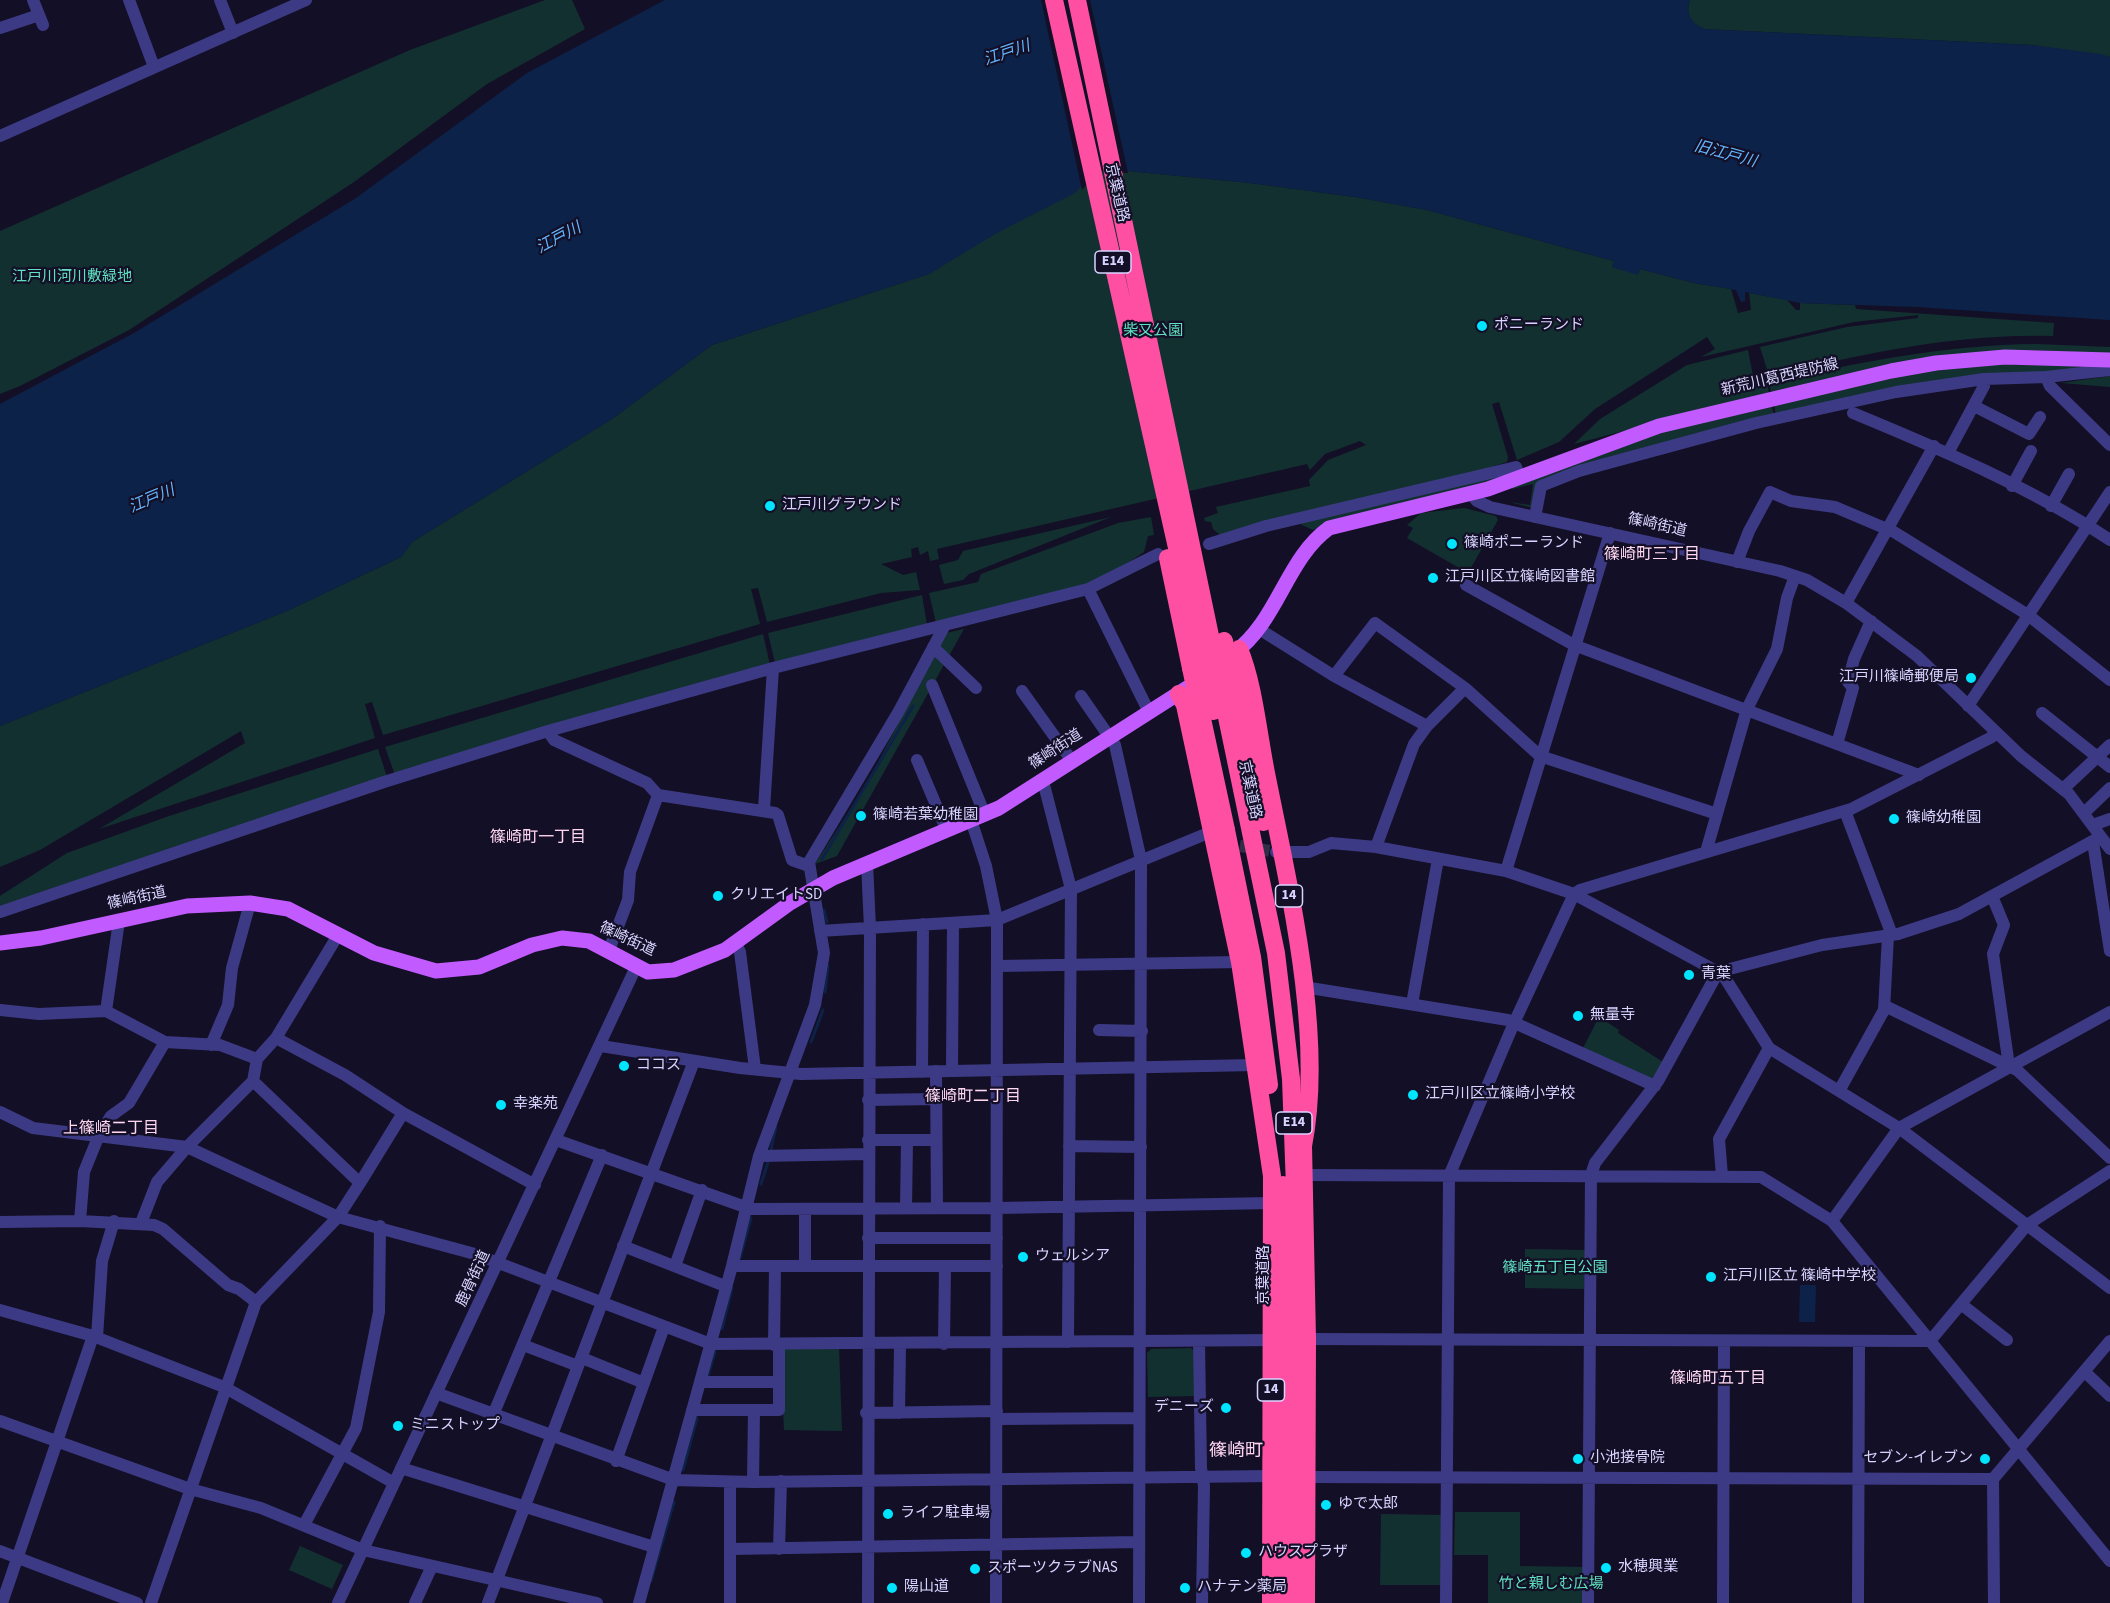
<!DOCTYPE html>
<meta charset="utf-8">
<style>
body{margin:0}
canvas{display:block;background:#130f26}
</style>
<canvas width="2110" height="1603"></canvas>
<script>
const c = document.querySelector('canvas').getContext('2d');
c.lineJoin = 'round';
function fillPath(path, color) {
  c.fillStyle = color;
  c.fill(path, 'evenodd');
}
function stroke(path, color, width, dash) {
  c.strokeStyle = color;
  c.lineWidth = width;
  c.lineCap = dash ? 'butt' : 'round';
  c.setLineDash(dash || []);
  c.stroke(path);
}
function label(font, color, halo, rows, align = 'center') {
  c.font = font + ' "Source Sans 3","Noto Sans JP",sans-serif';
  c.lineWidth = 4.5;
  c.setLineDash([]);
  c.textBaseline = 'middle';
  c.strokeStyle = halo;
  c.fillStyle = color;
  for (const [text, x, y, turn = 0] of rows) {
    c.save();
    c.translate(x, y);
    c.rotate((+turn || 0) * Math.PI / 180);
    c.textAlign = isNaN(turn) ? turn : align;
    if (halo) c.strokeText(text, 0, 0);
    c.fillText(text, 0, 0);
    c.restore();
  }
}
fillPath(new Path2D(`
 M545 0H572L585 29 487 84 354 182 129 330 20 386 0 394V231L410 50Z
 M1690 0H2110V57L2032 45 1704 29C1691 23 1685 14 1690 0Z
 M1097 168 1250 183 1355 197 1427 210 1614 261 1612 267 1638 274 1640 269 1694 283 1731 289 1738 313 1751 310 1749 293 1787 300 1796 310H1800V303L1855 305 1856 309 2054 323 2053 336C1955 333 1864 354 1769 376L1760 347 1847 327 1918 318V315L1854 322 1701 357 1715 349 1707 337 1595 409 1559 442 1517 460 1499 402 1492 404 1508 457 1507 462 1494 466 1495 470 1220 535 1213 529 1211 522 1205 521 1204 518 1218 513 1216 507 1310 486 1309 480 1328 460 1366 445 1360 441 1325 454 1310 470 1307 464 937 549 939 559 930 561 928 551 920 555 918 547 911 549 912 557 881 564 903 575 916 572 920 590 881 593 767 622 758 588 751 589 760 624 383 735 372 702 365 704 375 738 99 829 245 743 241 731 40 850 0 867V726L287 611 401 557 412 542 612 419 712 345 929 274Z
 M2037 344 2110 347V354L2035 350 1994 351 1771 392 1769 383C1858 362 1946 345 2037 344Z
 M1748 350 1755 386 1767 383 1769 393 1574 444 1600 419 1687 365Z
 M1994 362 2110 365 1776 416 1774 403 1873 379Z
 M2110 376V387L2061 383Z
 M1771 403 1774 416 1539 484 1533 508 1509 502 1530 505 1533 484 1512 489 1510 487 1638 439Z
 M1501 475 1496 481 1327 523 1313 530 1302 525 1301 522Z
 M1464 508 1496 516 1498 520 1468 573 1407 538 1413 528 1407 525 1421 513Z
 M1111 517 969 574 963 580 944 584 939 565 958 560 963 551Z
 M1151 517 1154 535 1148 536 1144 552 1103 580 936 623 929 593 978 582 981 574 1118 523Z
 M922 595 927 625 775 663 768 633Z
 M964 629 837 856 815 864 866 785 946 633Z
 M763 634 770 665 395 775 385 747Z
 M378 749 387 777 0 906V896L67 853 169 816Z
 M1599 1017 1619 1030 1618 1033 1663 1062 1654 1080 1583 1048Z
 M1525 1249 1585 1250 1584 1289 1525 1288Z
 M839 1347 842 1431 784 1430 780 1348Z
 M1191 1348 1195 1352 1194 1396 1148 1397 1147 1353 1151 1349Z
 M1455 1512H1520V1566L1583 1567V1603H1488V1555H1454Z
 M1381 1514 1442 1515 1441 1585H1380Z
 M300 1546 343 1565 332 1589 289 1570Z`), '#12302f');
fillPath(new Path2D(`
 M665 0H1690C1685 14 1691 23 1704 29L2032 45 2101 54 2110 57V320L1917 307 1800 303 1745 292V301L1741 302 1736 290 1694 283 1640 269 1638 275 1612 267 1614 261 1427 210 1355 197 1250 183 1097 168 1075 193 997 233 929 274 712 345 612 419 412 542 401 557 287 611 0 726V404L134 333 356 198 527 73Z
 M1800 1285H1816L1815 1322H1799Z`), '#0c2248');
fillPath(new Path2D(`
 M1041 0H1090L1128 173 1098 171 1082 190Z`), '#130f26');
stroke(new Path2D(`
 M822 859 913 706
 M824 910 827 922
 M825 992 828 966
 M811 1042 823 1010
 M771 1149 776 1127
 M761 1184 768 1162
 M740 1258 751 1218
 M722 1329 732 1288
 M707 1379 715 1352
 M683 1470 697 1418
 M651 1581 674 1502`), '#0c2248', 3);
stroke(new Path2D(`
 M1222 843 1276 852`), '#312d47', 12, [12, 6]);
stroke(new Path2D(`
 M33 0 43 25
 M129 0 154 67
 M220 0 233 33
 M0 28 39 15
 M0 136 306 0
 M2046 377 2050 386 2110 445
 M1974 406 2029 434 2040 417
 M1853 413C1940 449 2032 488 2110 540
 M1948 453 1984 386V379
 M2012 486 2031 451
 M1471 494 1477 501 1490 507 1780 571 1807 580 1846 603 1917 656 2021 756 2069 794 2110 849
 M2051 506 2069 474
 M1535 517 1541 486 1579 471 1756 423 1896 392 1984 379 2046 377 2110 370
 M1209 544 1266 526 1516 467 1520 478
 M1737 562 1749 531 1770 492 1791 501 1835 507 1894 532 2028 615 2110 680
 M1466 585 1574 645 1919 775
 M1088 589 1149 712
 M1846 603 1934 446
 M1259 629 1334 676 1427 726
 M933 647 976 688
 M1334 676 1375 623 1465 688 1540 756 1717 814
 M932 685 985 815
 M1022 691 1072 761
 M1081 696 1115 745 1141 860 1139 1603
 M1968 706 2110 492
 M2042 713 2110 767
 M548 731 554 740 647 783 658 795 775 813 778 815 792 860 809 866
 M1837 744 1853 688 1848 682 1854 659 1871 621
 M917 760 947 831
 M1043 781 1071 889 1068 1342
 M2063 789 2110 745
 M764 809 773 668
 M1845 811 1892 935
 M2084 813 2110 788
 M971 820 986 866 997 920 996 1603
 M2093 825 2110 819
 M2093 842 2110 951
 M1376 847 1414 744 1427 726 1465 688
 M1276 852H1309L1331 843 1376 847 1506 871 1574 894 1718 972 1725 978 1769 1048 1719 1139 1722 1176
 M1706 852 1747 709 1777 649 1787 598 1795 576
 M867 863 870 928 868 1603
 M1506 871 1610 533
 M1992 896 2004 925 1993 954 2009 1066
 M0 912 384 782 548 731 773 668 1088 589 1158 554
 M820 931 997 920 1213 831
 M736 944 740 952 755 1069
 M609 950 628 900 630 872 658 795
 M998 966 1240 962
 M1304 987 1508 1020 1655 1086
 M1412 1004 1438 859
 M1885 1006 2017 1070 2110 1158
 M0 1010 39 1014 106 1011 165 1042 220 1045 257 1059
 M106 1011 119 921
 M1099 1030 1142 1031
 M276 1038 345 1075 403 1113 535 1185
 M211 1045 228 1005 232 968 250 903
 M601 1046 740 1068 801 1074 1255 1065
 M1769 1048 1899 1128 2110 1288
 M936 1071 937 1208
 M952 1071 953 924
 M922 1072 923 924
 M1839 1091 1884 1010 1888 936
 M868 1100 936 1099
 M0 1112 33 1128 187 1147 338 1217 475 1254 711 1344 1279 1340
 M556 1140 751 1209 997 1208 1272 1203
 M868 1140H936
 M1069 1146 1141 1147
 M759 1156 867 1154
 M1304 1175 1761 1177 1832 1221 2110 1561
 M360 1183 403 1113
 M906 1208 907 1140
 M805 1209V1266
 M80 1221 84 1172 99 1135 111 1116 129 1103 165 1042
 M1832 1221 1899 1128 2110 1012
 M0 1222 80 1221 154 1225 163 1229 228 1285 239 1289 256 1302
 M141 1223 157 1182 187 1147 253 1081
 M868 1238H997
 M623 1246 725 1286
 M675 1266 702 1190
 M732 1266H997
 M1961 1304 2007 1340
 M0 1310 93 1336 224 1387 394 1483
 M97 1337 102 1261 114 1221
 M1299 1339 1930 1341 2027 1225 2110 1171
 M1199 1341 1201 1468 1204 1486 1202 1603
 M944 1344 945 1266
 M523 1345 578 1366
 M774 1345 775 1267
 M582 1358 644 1383
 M2085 1372 2110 1396
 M700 1382H778
 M436 1393 674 1480 753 1482 1272 1476
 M692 1410H779V1346
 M866 1413 997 1411
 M899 1413 900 1345
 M493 1415 602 1155
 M997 1419 1139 1418
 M0 1421 190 1489 261 1508 363 1550 597 1603
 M616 1461 664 1327
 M401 1468 654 1547
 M1306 1477 1993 1479 2110 1341
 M1993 1479 1994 1603
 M730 1482V1603
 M753 1482 754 1410
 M304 1525 356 1428 379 1312 380 1226
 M730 1549 1139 1542
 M779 1549 781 1481
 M0 1551 137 1603
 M2 1603 93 1336
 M151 1603 256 1302 338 1217 360 1183 253 1081 257 1059 276 1038 338 935
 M338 1603 636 967
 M415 1603 432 1566
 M488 1603 694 1061
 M639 1603 732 1266 759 1156 815 1005 824 953 809 862 899 711 945 625
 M1446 1603 1449 1176 1514 1023 1574 894 1580 890 1851 809 1990 738 1997 733
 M1588 1603 1591 1175 1595 1163 1658 1081 1718 972 1822 945 1898 934 1959 914 2100 837
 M1723 1603 1724 1341
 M1858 1603 1859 1341`), '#3d3a85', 12);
stroke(new Path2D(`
 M1234 653C1278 621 1286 559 1329 528L1488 489 1659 426 1891 371 1936 363 2005 357 2110 360
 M0 943 41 938 187 906 250 903 288 909 374 953 436 971 479 967 532 945 562 938 589 941 648 972 674 970 725 950 790 903 833 878 999 808 1187 688`), '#c25bff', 15);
stroke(new Path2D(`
 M1054 0 1202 659
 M1077 0 1213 650
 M1168 558 1191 668
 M1239 649C1254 685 1258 734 1266 773 1288 884 1325 1035 1303 1146L1307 1339 1306 1603
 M1179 694 1185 705 1240 962 1272 1176 1271 1603
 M1226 830 1252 957 1269 1085`), '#ff4fa3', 18);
stroke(new Path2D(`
 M1224 641 1263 822
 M1213 650 1276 953 1291 1079 1296 1214 1294 1603
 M1202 659 1213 711
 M1191 668 1226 830
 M1282 1603 1283 1185`), '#ff4fa3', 18);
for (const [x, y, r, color] of [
 [1482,326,6,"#00e5ff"],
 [770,506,6,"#00e5ff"],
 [1452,544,6,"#00e5ff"],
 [1433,578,6,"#00e5ff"],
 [1971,678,6,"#00e5ff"],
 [861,816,6,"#00e5ff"],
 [1894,819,6,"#00e5ff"],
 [718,896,6,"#00e5ff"],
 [1689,975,6,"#00e5ff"],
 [1578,1016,6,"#00e5ff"],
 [624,1066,6,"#00e5ff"],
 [1413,1095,6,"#00e5ff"],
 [501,1105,6,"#00e5ff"],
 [1023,1257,6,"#00e5ff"],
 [1711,1277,6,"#00e5ff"],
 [1226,1408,6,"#00e5ff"],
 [398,1426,6,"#00e5ff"],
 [1578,1459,6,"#00e5ff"],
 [1985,1459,6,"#00e5ff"],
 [1326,1505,6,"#00e5ff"],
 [888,1514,6,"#00e5ff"],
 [1246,1553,6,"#00e5ff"],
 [1606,1568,6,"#00e5ff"],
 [975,1569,6,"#00e5ff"],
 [892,1588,6,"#00e5ff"],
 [1185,1588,6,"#00e5ff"]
]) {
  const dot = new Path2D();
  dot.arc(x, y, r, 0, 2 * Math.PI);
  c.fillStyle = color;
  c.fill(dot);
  stroke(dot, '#130f26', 2);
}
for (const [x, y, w] of [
 [1113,262,36],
 [1289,896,27],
 [1294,1123,36],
 [1271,1390,27]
]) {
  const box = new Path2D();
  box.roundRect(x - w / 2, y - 11, w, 22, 4.5);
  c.fillStyle = '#130f26';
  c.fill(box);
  stroke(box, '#d9d4ff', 1.5);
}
label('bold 14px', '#d9d4ff', null, [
 ["E14",1113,262],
 ["14",1289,896],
 ["E14",1294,1123],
 ["14",1271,1390]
]);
label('15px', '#d9d4ff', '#130f26', [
 ["京葉道路",1116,193,77],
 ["新荒川葛西堤防線",1780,378,-13],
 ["篠崎街道",1657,526,13],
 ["篠崎街道",1056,750,-33],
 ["京葉道路",1249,790,78],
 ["篠崎街道",137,899,-12],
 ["篠崎街道",627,940,25],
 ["京葉道路",1265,1275,-90],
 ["鹿骨街道",474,1279,-65]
]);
label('15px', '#5fe0c0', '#130f26', [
 ["江戸川河川敷緑地",72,278],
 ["柴又公園",1153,332],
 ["篠崎五丁目公園",1555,1269],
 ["竹と親しむ広場",1551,1585]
]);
label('15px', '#d9d4ff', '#130f26', [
 ["ポニーランド",1494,326],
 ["江戸川グラウンド",782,506],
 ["篠崎ポニーランド",1464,544],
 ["江戸川区立篠崎図書館",1445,578],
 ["江戸川篠崎郵便局",1959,678,"right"],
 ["篠崎若葉幼稚園",873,816],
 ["篠崎幼稚園",1906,819],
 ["クリエイトSD",730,896],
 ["青葉",1701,975],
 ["無量寺",1590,1016],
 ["ココス",636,1066],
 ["江戸川区立篠崎小学校",1425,1095],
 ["幸楽苑",513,1105],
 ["ウェルシア",1035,1257],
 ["江戸川区立 篠崎中学校",1723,1277],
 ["デニーズ",1214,1408,"right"],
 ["ミニストップ",410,1426],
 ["小池接骨院",1590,1459],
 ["セブン-イレブン",1973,1459,"right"],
 ["ゆで太郎",1338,1505],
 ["ライフ駐車場",900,1514],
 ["ハウスプラザ",1258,1553],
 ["水穂興業",1618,1568],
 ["スポーツクラブNAS",987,1569],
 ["陽山道",904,1588],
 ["ハナテン薬局",1197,1588]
], 'left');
label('italic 16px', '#62b6ff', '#130f26', [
 ["江戸川",1007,54,-19],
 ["旧江戸川",1725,155,15],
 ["江戸川",559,239,-28],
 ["江戸川",152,500,-23]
]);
label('16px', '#ffd6f0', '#130f26', [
 ["篠崎町三丁目",1652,555],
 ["篠崎町一丁目",538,838],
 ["篠崎町二丁目",973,1097],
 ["上篠崎二丁目",111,1129],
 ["篠崎町五丁目",1718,1379]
]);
label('18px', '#ffd6f0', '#130f26', [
 ["篠崎町",1236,1452]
]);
</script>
